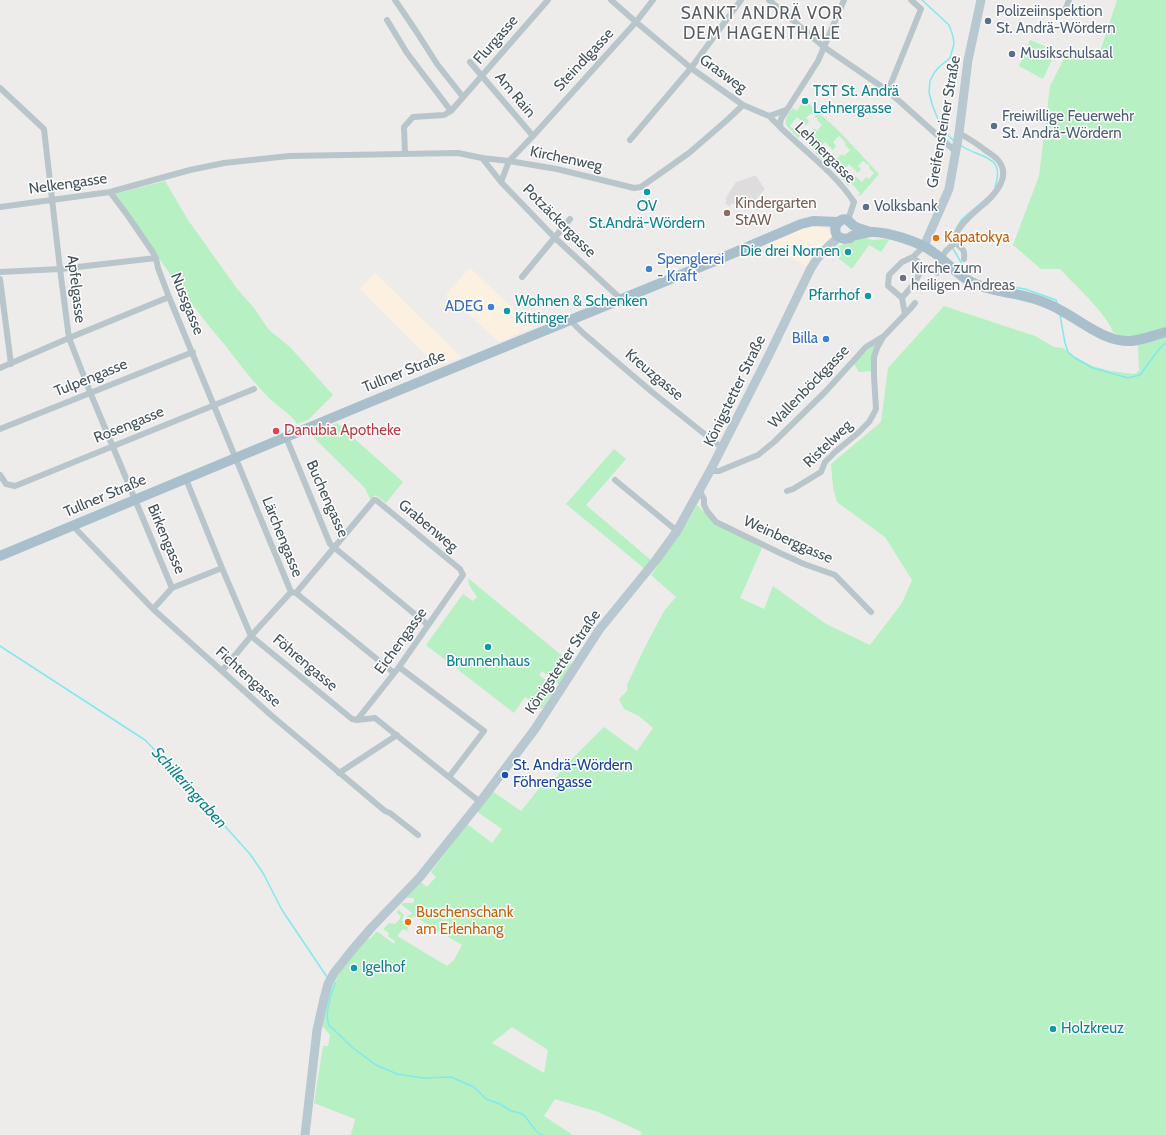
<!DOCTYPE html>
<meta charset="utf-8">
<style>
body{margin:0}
canvas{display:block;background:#eeebeb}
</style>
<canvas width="1166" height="1135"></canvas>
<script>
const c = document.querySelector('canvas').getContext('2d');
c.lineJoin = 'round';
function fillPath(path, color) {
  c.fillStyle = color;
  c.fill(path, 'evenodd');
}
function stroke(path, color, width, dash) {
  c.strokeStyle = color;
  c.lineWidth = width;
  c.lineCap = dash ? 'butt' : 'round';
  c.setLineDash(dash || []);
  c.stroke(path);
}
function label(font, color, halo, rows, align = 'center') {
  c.font = font + ' Cabin,sans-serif';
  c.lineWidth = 3;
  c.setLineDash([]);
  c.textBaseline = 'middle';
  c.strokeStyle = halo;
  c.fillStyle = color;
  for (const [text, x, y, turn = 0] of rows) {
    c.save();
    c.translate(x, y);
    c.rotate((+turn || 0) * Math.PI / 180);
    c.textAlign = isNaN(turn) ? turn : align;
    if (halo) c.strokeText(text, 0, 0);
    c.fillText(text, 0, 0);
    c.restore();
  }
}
fillPath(new Path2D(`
 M809 226H818L828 229 832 234 831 240 808 267 766 244Z
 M470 268 533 327 499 342 446 294Z
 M375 273 461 357 437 366 360 289Z`), '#fcf0e1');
fillPath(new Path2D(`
 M754 176H756L765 189 746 211 732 203 730 206 725 204 727 200 725 199 736 182Z`), '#dfdcde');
fillPath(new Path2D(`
 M1117 0H1166V1135H640L642 1132 598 1112 555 1099 544 1116 573 1135H351L355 1119 314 1103 323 1046H328L330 1035 323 1027 322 1020 329 992 345 964 367 939 371 938 376 932H378L394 944 395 941 383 933 388 936 389 933 384 930V928L389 923 395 924 399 920 401 916 397 913 398 909 404 915 402 920 404 921 408 915H411L412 913 401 904 402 903H413L414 901V898H406L421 882 427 887 436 877 431 872 467 824 492 843 502 829 476 811 492 791 521 811 545 781 551 784 564 767 604 727 637 751 653 728 639 716 624 709 619 699 627 691V685L645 647 664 611 676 597 651 575 688 521 697 505 715 523 762 548 740 598 764 609 773 586 826 624 870 645 902 603 912 580 885 537 837 502 833 487 831 464 881 422 888 368 944 306 1035 336 1054 347 1063 348 1074 356 1092 366 1111 371 1134 374 1139 371 1138 344 1113 332C1106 313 1075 285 1060 269H1041L1013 245 1039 176 1050 86 1069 49 1100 52ZM413 916 462 945 454 960 447 966 397 936 403 929 407 931 408 927 404 925 408 919H411ZM512 1027 548 1050 544 1073 492 1043Z
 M1030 40 1056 51 1043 79 1019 66Z
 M803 101 806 103 807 102 839 131 879 174 861 195 857 196 860 193 851 183 848 186 836 171 838 168 829 159 825 163 812 149 814 146 801 134 798 138 786 125C784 119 789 112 793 108L797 111ZM812 113 818 119 817 120 822 125 817 131 814 129 809 134 803 128 798 133 790 126 797 117 806 125 809 121 806 118ZM839 136 846 143 845 145 850 150 844 156 842 154 837 159 831 153 826 159 817 151 825 142 833 150 836 146 833 142ZM863 161 870 166 869 168 874 173 869 179 866 177 862 182 855 176 850 181 841 173 849 164 858 173 861 169 858 166Z
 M165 181 188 220 238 290 254 308 269 330 290 347 333 395 308 420 297 424C290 413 278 407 269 398 253 382 238 362 224 344 184 297 150 245 115 194Z
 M862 237 873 240 884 239 889 240 881 252 869 245 852 269 831 252 833 250V247L847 244Z
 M879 341 873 356 871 371 859 372 854 364 868 350Z
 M337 423 403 482 386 503 376 495 370 499 365 488 311 435Z
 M614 449 626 459 586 505 652 561 645 569 566 504Z
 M468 578 572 664 559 684 542 671 539 675 556 688 542 709 525 697 514 713 426 645 463 594 473 601 477 597 469 585Z`), '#b6f0c3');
stroke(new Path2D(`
 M922 0 949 25 953 36 954 44 950 58 939 67 934 73 930 81 929 92 932 104 939 122 945 132 954 141
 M960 145C980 159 1006 154 995 187
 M957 227 962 219 987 198
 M950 244 954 232
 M952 247 965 269
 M1000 285 1025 289 1056 300 1057 304
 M1060 315 1065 343 1068 352 1075 358 1093 368 1128 378 1140 375 1160 348 1166 343
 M0 646 145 740 177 773 250 854 263 873 282 910 327 977
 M335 983C331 995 324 1014 329 1025L353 1048 376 1065 397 1074 423 1078 451 1077 474 1087 486 1099 500 1104 511 1111 520 1113 525 1116 535 1130 542 1135`), '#80e9ef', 1.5);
stroke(new Path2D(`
 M395 0 416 31 437 64 463 97
 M611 0 636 22 691 68 743 105 769 116 781 128
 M769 0 824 47 888 91 955 151
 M844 0 818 61 781 119 780 124 781 128C806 152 835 173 854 202L848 220
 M1066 8 1069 0
 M387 20 407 53 451 111
 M470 62 533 136 509 161 501 182
 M0 88 44 129 60 269 69 338 90 392 172 588
 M888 91 921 9 911 0
 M769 116 786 110
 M959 133C969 139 975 142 985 150 989 153 993 155 997 159 1014 177 992 198 978 209 970 216 957 227 955 238 954 244 961 246 963 250 965 253 964 256 964 259
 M533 136 636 22 653 0
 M630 140 691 68 741 0
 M405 154 404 127 413 117 444 115 451 111 548 0
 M482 158 501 182 554 237 621 299
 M110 192 128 216 152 251 156 258 158 268 169 297 291 592 296 593 394 673
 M0 207 110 192 190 170 224 163 289 156 458 153 482 158 509 161 557 169 634 188 641 187 689 153 726 121 743 105
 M0 272 60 269 156 258
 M937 273C942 268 940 260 944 254 946 249 952 246 956 242
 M522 277 570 219
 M0 279 11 364
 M902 298C910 288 919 280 921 268L918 262 913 257
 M905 314 902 298 888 286 889 275 902 262 913 257 924 246
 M570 320 583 333 652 392 722 448
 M0 368 69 338 169 297
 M0 429 193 352
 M286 437 330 544 428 625
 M710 471H719L758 455 774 442 826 391 866 347 884 336 910 309 915 303
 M0 475 6 484 15 486 254 389
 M186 479 222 568 251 636 352 719 357 720 375 718 480 802
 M615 480 677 531
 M787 491 793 489 821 472 825 462 835 452 858 433 869 422 873 415 876 409 874 376V357L877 348 883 337
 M700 492 704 499V505L707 511 716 522 782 554 804 564 835 575 871 612
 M73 526 153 609 272 716 385 811 390 813 418 835
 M296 593 374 500H376L460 569 463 575 399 667 357 720
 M153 609 172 588 222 568
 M399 667 484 731 449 777
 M222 671 251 636 291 592
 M339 773 397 735`), '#b8c6cc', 6);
stroke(new Path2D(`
 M924 246 949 189 959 133 968 60 981 0
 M305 1135 317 1030 324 999 328 984 334 973 353 949 372 927 420 877 480 802 535 729 599 630 656 560 677 531 710 471 768 357 811 268C818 255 828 246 839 237`), '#b7c8d1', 9);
stroke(new Path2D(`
 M870 232C865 230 859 229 854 226 849 222 845 215 838 223 834 227 835 231 837 236L844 239 850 238 852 236C858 235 864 233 870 232 886 231 920 242 933 252 946 261 956 274 971 282 990 292 1014 292 1035 299 1044 302 1054 306 1062 311 1084 323 1105 342 1131 341 1143 340 1154 335 1166 332
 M0 556 363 405 717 260 801 224 813 221 839 222`), '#a9c0cc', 10);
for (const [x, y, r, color] of [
 [988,21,4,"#5c6f8a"],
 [1012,54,4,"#5c6f8a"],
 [805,101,4,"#0f9aa8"],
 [994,126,4,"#5c6f8a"],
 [647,192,4,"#0f9aa8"],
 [866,207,4,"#5c6f8a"],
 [727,213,4,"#8d6e63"],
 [936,238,4,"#e8710a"],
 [848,252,4,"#0f9aa8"],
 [649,269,4,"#3f7fe0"],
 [903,278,4,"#6b7280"],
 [868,296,4,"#0f9aa8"],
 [491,307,4,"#3f7fe0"],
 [507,311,4,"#0f9aa8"],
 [826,339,4,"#3f7fe0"],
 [276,431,4,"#e0444e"],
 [488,647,4,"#0f9aa8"],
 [505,775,4,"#1a4fb4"],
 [408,922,4,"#e8710a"],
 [354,968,4,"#0f9aa8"],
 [1053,1029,4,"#0f9aa8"]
]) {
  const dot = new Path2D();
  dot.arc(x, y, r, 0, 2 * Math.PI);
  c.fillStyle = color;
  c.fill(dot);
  stroke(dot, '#fff', 1.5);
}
label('15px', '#4e5e75', '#fff', [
 ["Polizeiinspektion",996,12],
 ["St. Andrä-Wördern",996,29],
 ["Musikschulsaal",1020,54],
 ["Freiwillige Feuerwehr",1002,117],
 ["St. Andrä-Wördern",1002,134],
 ["Volksbank",874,207]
], 'left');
label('15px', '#435259', '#fff', [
 ["Flurgasse",496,40,-49],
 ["Steindlgasse",584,60,-47],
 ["Grasweg",723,74,36],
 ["Am Rain",515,95,50],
 ["Greifensteiner Straße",944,122,-80],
 ["Lehnergasse",825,153,45],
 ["Kirchenweg",566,159,12],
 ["Nelkengasse",68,184,-8],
 ["Potzäckergasse",559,221,45],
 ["Apfelgasse",76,289,83],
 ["Nussgasse",187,304,68],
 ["Tullner Straße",404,372,-22],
 ["Kreuzgasse",654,375,40],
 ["Tulpengasse",91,378,-22],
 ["Wallenböckgasse",809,387,-46],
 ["Königstetter Straße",735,391,-64],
 ["Rosengasse",129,425,-22],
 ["Ristelweg",828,444,-44],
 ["Tullner Straße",105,496,-23],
 ["Buchengasse",327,499,66],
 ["Grabenweg",428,526,40],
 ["Lärchengasse",282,537,68],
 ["Birkengasse",166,539,67],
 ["Weinberggasse",788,540,24],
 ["Eichengasse",401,641,-54],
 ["Königstetter Straße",563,662,-56],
 ["Föhrengasse",305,663,40],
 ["Fichtengasse",248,677,42]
]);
label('15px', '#0d838f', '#fff', [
 ["TST St. Andrä",813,92],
 ["Lehnergasse",813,109],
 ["OV",647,207,"center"],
 ["St.Andrä-Wördern",647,224,"center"],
 ["Die drei Nornen",840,252,"right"],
 ["Pfarrhof",860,296,"right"],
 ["Wohnen & Schenken",515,302],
 ["Kittinger",515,319],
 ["Brunnenhaus",488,662,"center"],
 ["Igelhof",362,968],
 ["Holzkreuz",1061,1029]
], 'left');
label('15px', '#785e54', '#fff', [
 ["Kindergarten",735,204],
 ["StAW",735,221]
], 'left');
label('15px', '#c56008', '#fff', [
 ["Kapatokya",944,238],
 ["Buschenschank",416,913],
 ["am Erlenhang",416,930]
], 'left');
label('15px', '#366cbe', '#fff', [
 ["Spenglerei",657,260,"left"],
 ["- Kraft",657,277,"left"],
 ["ADEG",483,307],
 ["Billa",818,339]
], 'right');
label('15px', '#5b616d', '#fff', [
 ["Kirche zum",911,269],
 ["heiligen Andreas",911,286]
], 'left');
label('15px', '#be3a42', '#fff', [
 ["Danubia Apotheke",284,431]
], 'left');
label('15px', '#164399', '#fff', [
 ["St. Andrä-Wördern",513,766],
 ["Föhrengasse",513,783]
], 'left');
label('italic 16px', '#08838b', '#fff', [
 ["Schilleringraben",189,788,48]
]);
c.letterSpacing = '1px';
label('17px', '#585d61', '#fff', [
 ["SANKT ANDRÄ VOR",762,14],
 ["DEM HAGENTHALE",762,34]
]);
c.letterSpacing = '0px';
</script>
